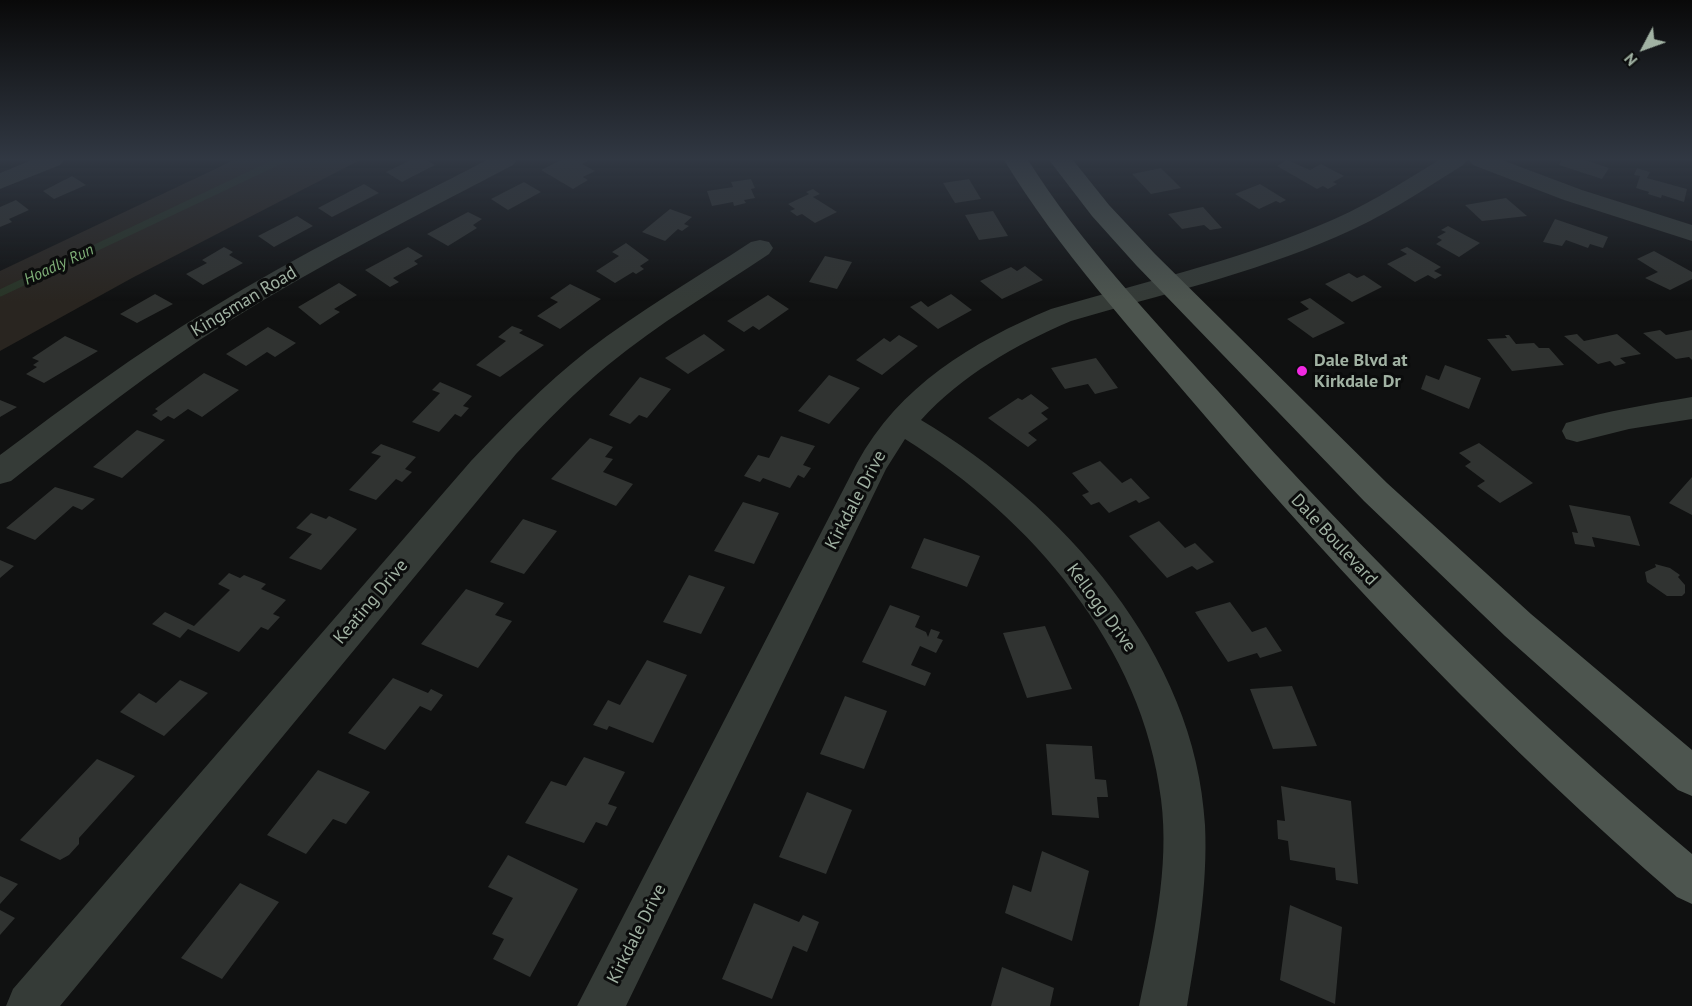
<!DOCTYPE html>
<style>
body{margin:0}
#map{position:relative;width:1692px;height:1006px;overflow:hidden;background:#101111;font-family:"PT Sans",sans-serif}
canvas{display:block}
.north{position:absolute;left:1614px;top:18px;width:60px;height:60px;-webkit-text-stroke:4px #0b0c0c;paint-order:stroke;rotate:229deg;font-size:16px;font-weight:700;line-height:24px;text-align:center;color:#a1b2a3}
.north::after{content:'';display:block;margin:auto;width:21px;height:27px;background:#a1b2a3;clip-path:polygon(50% 0,100% 100%,50% 72%,0 100%)}
</style>
<div id="map">
<canvas width="1692" height="1006"></canvas>
<div class="north">N</div>
</div>
<script>
const c = document.querySelector('canvas').getContext('2d');
c.lineJoin = 'round';
function fillPath(path, color) {
  c.fillStyle = color;
  c.fill(path, 'evenodd');
}
function stroke(path, color, width, dash) {
  c.strokeStyle = color;
  c.lineWidth = width;
  c.lineCap = dash ? 'butt' : 'round';
  c.setLineDash(dash || []);
  c.stroke(path);
}
function label(font, color, halo, rows, align = 'center') {
  c.font = font + ' "PT Sans",sans-serif';
  c.lineWidth = 6;
  c.setLineDash([]);
  c.textBaseline = 'middle';
  c.strokeStyle = halo;
  c.fillStyle = color;
  for (const [text, x, y, turn = 0] of rows) {
    c.save();
    c.translate(x, y);
    c.rotate((+turn || 0) * Math.PI / 180);
    c.textAlign = isNaN(turn) ? turn : align;
    if (halo) c.strokeText(text, 0, 0);
    c.fillText(text, 0, 0);
    c.restore();
  }
}
fillPath(new Path2D(`
 M234 160H360L132 278 0 351V271Z`), '#292520');
stroke(new Path2D(`
 M0 293 281 160`), '#293527', 7);
fillPath(new Path2D(`
 M411 160H426L435 165 402 182 386 172Z
 M561 160H589L582 164 595 171 583 177 588 180 573 189 541 170Z
 M1287 160 1310 170 1321 164 1344 176 1333 182 1337 184 1328 189 1323 186 1317 189 1277 166Z
 M1562 160H1585L1609 168 1602 179 1559 165Z
 M1161 168 1181 188 1151 194 1132 174Z
 M1637 168 1650 172 1647 178 1687 189 1684 202 1662 195 1661 198 1648 194 1649 192 1636 188 1640 176 1634 175Z
 M72 176 86 185 54 199 43 191Z
 M751 179 755 188 751 189 755 198 744 200 746 203 734 206 733 202 712 206 707 191 733 187 731 182Z
 M969 179 981 199 955 203 943 183Z
 M524 182 541 192 508 210 491 199Z
 M364 184 379 193 332 217 318 208Z
 M1260 184 1286 200 1280 203 1276 201 1259 209 1235 194Z
 M813 189 820 194 813 197 837 212 815 223 802 214 797 216 790 211 795 209 788 204 809 194 806 192Z
 M1506 198 1527 216 1482 221 1465 205Z
 M16 200 29 210 9 219 12 222 0 227V207Z
 M1203 207 1222 228 1210 230 1204 225 1182 229 1168 214Z
 M670 209 692 217 684 224 689 226 682 231 678 229 665 241 642 232Z
 M993 211 1008 236 979 240 965 215Z
 M468 212 482 219 473 225 477 228 448 246 427 234Z
 M297 216 313 226 274 247 258 236Z
 M1555 219 1608 237 1603 248 1590 244 1588 248 1566 240 1562 246 1543 242Z
 M1448 226 1480 243 1459 257 1436 244 1442 240 1437 237 1446 232 1441 230Z
 M626 243 649 260 640 266 644 269 636 274 633 272 615 283 596 271 619 256 612 252Z
 M224 247 233 252 229 255 243 263 203 285 186 274 207 263 202 260Z
 M408 247 423 256 414 261 418 264 393 278 399 282 390 287 365 270Z
 M1407 247 1441 267 1434 271 1442 275 1435 279 1428 275 1415 282 1387 264 1407 254 1400 250Z
 M1654 251 1692 272V279L1670 290 1645 278 1658 272 1637 259Z
 M825 256 852 262 837 289 809 282Z
 M1025 266 1043 280 1002 299 980 281 1011 267 1017 271Z
 M1349 273 1357 278 1364 275 1382 287 1352 302 1325 284Z
 M339 283 357 295 334 309 340 312 320 325 298 307Z
 M570 284 601 299 560 329 537 316 558 302 550 298Z
 M155 294 173 304 137 323 120 314Z
 M951 294 972 310 938 329 910 307 921 301 928 307Z
 M768 295 789 309 759 330 753 326 744 332 727 321Z
 M1310 298 1345 323 1313 338 1287 319 1309 309 1300 302Z
 M512 326 523 330 519 333 544 345 500 377 476 365 506 341 498 337Z
 M268 327 296 343 275 357 267 352 246 366 226 354Z
 M1660 330 1666 335 1692 330V360L1689 357 1676 359 1643 333Z
 M704 334 725 350 688 374 665 358Z
 M1577 334 1584 341 1617 334 1641 354 1620 358 1626 363 1615 366 1610 361 1598 364 1564 336Z
 M899 335 918 346 882 375 856 360 884 338 890 342Z
 M1505 335H1509L1516 344 1534 343 1539 348H1549L1564 365 1512 371 1487 339 1507 338Z
 M65 336 98 351 44 383 26 374 37 367 33 365 39 361 32 358Z
 M1096 358 1118 388 1095 394 1088 384 1065 389 1051 368Z
 M1445 365 1481 378 1469 409 1421 389 1426 375 1439 380Z
 M204 373 239 390 202 417 188 409 174 419 168 416 161 421 152 415 158 411 155 409Z
 M829 375 860 388 829 424 798 411Z
 M640 377 671 389 647 418 639 415 630 424 609 415Z
 M440 382 472 396 463 406 469 408 461 417 455 414 439 432 412 422 440 393 432 390Z
 M1031 394 1049 408 1041 413 1048 419 1028 433 1037 440 1028 447 988 418 1018 398 1022 400Z
 M0 400 17 407 0 417Z
 M137 430 165 440 122 478 93 467Z
 M781 436 815 446 803 465 811 468 804 478 798 475 790 488 763 478 760 482 744 476 758 455 769 458Z
 M590 438 613 447 605 457 613 459 603 472 633 484 616 506 551 479Z
 M1479 443 1533 483 1500 503 1477 486 1485 481 1465 466 1471 462 1459 453Z
 M381 444 416 457 405 469 412 472 402 482 396 479 376 500 349 490 381 456 371 453Z
 M1100 461 1122 483 1131 478 1150 498 1139 503 1136 500 1109 513 1099 502 1091 505 1082 495 1089 492 1072 473Z
 M1692 477V515L1669 503Z
 M55 487 95 499 82 510 73 506 35 540 6 528Z
 M743 502 779 513 754 564 714 551Z
 M1569 505 1630 516 1640 546 1592 537 1595 547 1575 544 1572 532 1578 533Z
 M311 513 326 519 329 516 357 529 321 570 289 558 312 534 296 528Z
 M523 519 557 531 524 574 490 562Z
 M1159 521 1185 548 1195 543 1214 562 1197 570 1192 566 1167 578 1129 536Z
 M924 538 980 556 967 587 911 568Z
 M0 560 14 566 0 578Z
 M1655 564 1670 568 1680 575 1678 577 1685 585V593L1682 596H1667L1647 582 1645 572 1656 567Z
 M229 573 240 578 244 575 266 584 261 589 286 600 273 614 280 617 268 630 261 627 239 652 188 629 180 638 152 624 165 612 194 626 230 590 218 584Z
 M689 575 725 587 701 634 663 622Z
 M466 589 504 603 495 615 512 621 478 668 421 644Z
 M1230 602 1252 632 1266 627 1282 651 1260 658 1257 653 1228 662 1195 612Z
 M890 605 920 616 915 627 926 632 928 637 931 629 940 632 937 638 943 640 936 653 920 646 911 665 931 673 925 686 862 662Z
 M1045 626 1072 689 1027 698 1003 633Z
 M647 660 687 675 653 743 609 726 607 730 593 725 608 700 620 705Z
 M393 678 428 693 431 689 443 695 431 711 420 706 385 750 348 733Z
 M180 680 208 693 164 736 120 712 139 693 156 703Z
 M1292 686 1317 746 1273 749 1250 689Z
 M845 696 887 711 864 769 820 754Z
 M1046 744 1092 746 1095 779 1106 780 1108 797H1097L1099 818 1052 815Z
 M584 757 625 772 608 804 617 807 607 826 596 822 584 843 525 823 551 781 566 786Z
 M97 759 135 776 79 838V844L69 855 60 860 20 840Z
 M318 770 370 792 346 824 333 819 306 854 267 835Z
 M1281 786 1351 801 1358 884 1336 880 1335 868 1290 860 1288 841 1278 839 1277 820 1285 821Z
 M807 792 852 810 826 874 779 857Z
 M1042 851 1089 871 1072 941 1005 913 1013 885 1031 892Z
 M508 855 578 889 530 977 493 959 504 939 492 934 513 898 488 887Z
 M0 876 18 884 0 904Z
 M240 883 279 902 222 979 181 958Z
 M754 903 799 922 803 915 819 922 807 952 793 946 772 999 722 979Z
 M1290 905 1342 927 1335 1004 1280 980Z
 M0 910 15 918 0 935Z
 M1002 967 1054 988 1050 1006H991Z`), '#303331');
fillPath(new Path2D(`
 M32 160H64L60 165 0 189V173Z
 M487 160H517L513 165C418 215 322 263 231 320 154 368 83 424 11 481L0 484V455C68 404 137 353 210 309 299 254 394 208 487 160Z
 M1439 160H1467L1463 165C1422 191 1381 218 1336 237 1251 274 1159 295 1071 321 1015 345 962 375 921 420 1062 504 1196 654 1205 825 1208 886 1197 946 1187 1006H1139C1153 939 1170 868 1161 799 1143 647 1031 518 905 439L886 469 626 1006H577L857 463C899 386 972 342 1051 309 1140 283 1233 262 1318 226 1361 209 1400 184 1439 160Z
 M1469 160H1502L1582 190 1692 225V241L1564 200 1473 165Z
 M760 240 769 242 773 248 769 254C715 290 658 324 608 365 575 392 545 423 516 454L60 1006H6L13 989 471 461C507 423 545 384 587 351 639 311 696 278 751 242Z
 M1692 397V419L1629 429 1577 442 1566 439 1562 431 1566 423C1607 411 1649 404 1692 397Z`), '#353b37');
fillPath(new Path2D(`
 M1004 160H1028C1081 244 1151 317 1218 391 1366 556 1522 711 1692 854V904L1677 897C1504 747 1347 583 1199 409 1131 329 1059 250 1004 160Z
 M1049 160H1073L1109 205 1155 254 1387 483 1531 614 1692 750V796L1678 790 1505 636 1364 501 1136 265 1092 216Z`), '#4d554f');
const sky = c.createLinearGradient(0, 0, 0, 301);
sky.addColorStop(0, '#090909');
sky.addColorStop(0.53, '#313843');
sky.addColorStop(1, '#31384300');
c.fillStyle = sky;
c.fillRect(0, 0, 1692, 301);
for (const [x, y, r, color] of [
 [1302,371,6,"#f129e1"]
]) {
  const dot = new Path2D();
  dot.arc(x, y, r, 0, 2 * Math.PI);
  c.fillStyle = color;
  c.fill(dot);
  stroke(dot, '#0b0c0c', 2);
}
label('italic 16px', '#7eae77', '#0b0c0c', [
 ["Hoadly Run",59,265,-25]
]);
label('18px', '#a1b2a3', '#0b0c0c', [
 ["Kingsman Road",244,302,-31],
 ["Kirkdale Drive",856,500,-62],
 ["Dale Boulevard",1334,540,47],
 ["Keating Drive",371,602,-50],
 ["Kellogg Drive",1101,608,54],
 ["Kirkdale Drive",637,934,-63]
]);
label('bold 18px', '#a1b2a3', '#0b0c0c', [
 ["Dale Blvd at",1314,361],
 ["Kirkdale Dr",1314,382]
], 'left');
</script>
